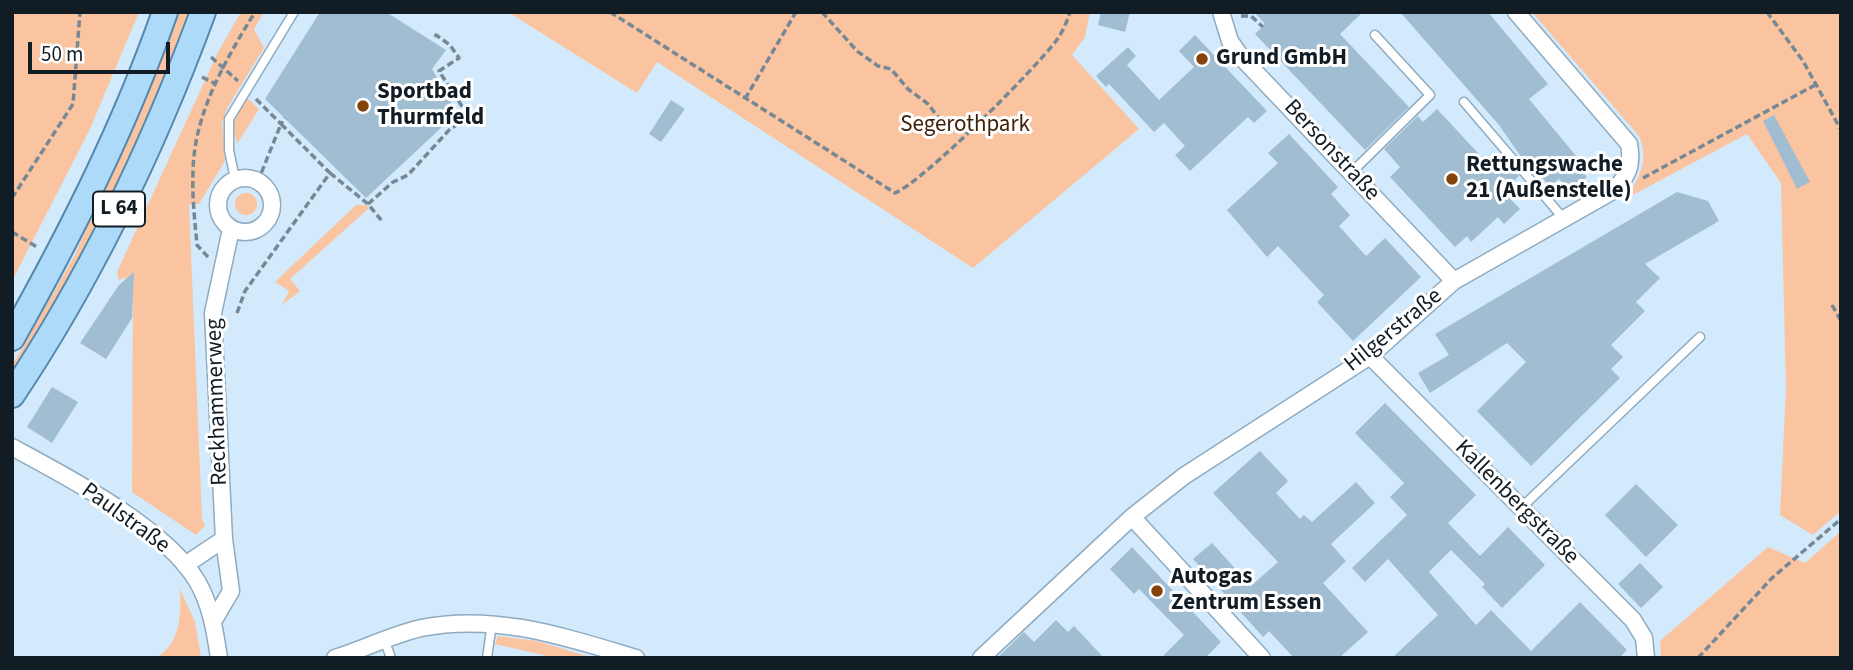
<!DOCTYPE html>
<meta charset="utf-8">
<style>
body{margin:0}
#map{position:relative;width:1853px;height:670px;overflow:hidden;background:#d2eafb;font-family:"Source Sans 3",sans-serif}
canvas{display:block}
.frame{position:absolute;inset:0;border:14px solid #121c24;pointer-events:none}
.scale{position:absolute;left:28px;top:42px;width:142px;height:32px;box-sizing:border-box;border:4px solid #121c24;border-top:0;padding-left:9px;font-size:21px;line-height:24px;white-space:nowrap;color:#121c24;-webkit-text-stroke:5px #fff;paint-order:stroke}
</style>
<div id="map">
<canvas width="1853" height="670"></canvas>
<div class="frame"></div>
<div class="scale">50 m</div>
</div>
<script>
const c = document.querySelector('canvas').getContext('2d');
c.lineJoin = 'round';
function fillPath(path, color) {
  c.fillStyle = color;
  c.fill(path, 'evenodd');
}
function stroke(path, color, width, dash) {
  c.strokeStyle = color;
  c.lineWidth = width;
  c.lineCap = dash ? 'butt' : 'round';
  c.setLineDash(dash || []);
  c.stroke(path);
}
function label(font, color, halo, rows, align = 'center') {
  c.font = font + ' "Source Sans 3",sans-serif';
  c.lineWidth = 6;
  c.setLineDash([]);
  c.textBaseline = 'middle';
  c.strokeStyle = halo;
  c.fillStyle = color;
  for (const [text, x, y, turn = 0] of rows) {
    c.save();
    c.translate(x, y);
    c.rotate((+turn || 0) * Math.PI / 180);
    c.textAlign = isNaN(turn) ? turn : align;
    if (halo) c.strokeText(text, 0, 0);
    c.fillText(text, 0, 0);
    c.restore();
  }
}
fillPath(new Path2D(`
 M12 12H139L90 129 12 281Z
 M179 12H193L156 102 81 258 12 377V366L75 255Z
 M241 12H264L254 29 264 48 227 108 222 124 225 161 199 204H189L202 519 205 526 196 535 132 492 133 280 123 278 119 281 117 272 218 52Z
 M508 12H1090L1085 37 1072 55 1139 129 973 268 657 62 637 93Z
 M1532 12H1841V511L1813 535 1780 515 1786 389 1781 183 1747 134 1627 198C1639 177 1650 160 1639 136Z
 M246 97 259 109 237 144 233 125Z
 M235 204a11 11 0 1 1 22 0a11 11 0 1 1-22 0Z
 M356 205H367L369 208 290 279 300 291 282 305 289 291 275 282Z
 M1841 531V653L1835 658H1661L1660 641 1768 547 1805 563Z
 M180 589 195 622 201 658H156C181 643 181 615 180 589Z
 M498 636 537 641 593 658H556L495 644Z`), '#fac4a0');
fillPath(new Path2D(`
 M320 12H386L446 50 432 69 457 113 366 198 265 99Z
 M1101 12H1130L1125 32 1098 25Z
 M1254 12H1363L1340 34 1409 107 1365 150 1255 34 1265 24Z
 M1400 12H1488L1548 84 1529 99 1581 162 1577 165 1587 177 1570 191 1559 179 1550 187 1531 164 1528 167 1499 125Z
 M1195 35 1267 111 1254 123 1248 117 1190 171 1175 155 1185 146 1164 123 1154 132 1109 84 1106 87 1096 76 1128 47 1136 56 1127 65 1159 100 1194 67 1179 51Z
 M671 100 685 109 661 142 649 134Z
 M1437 109 1491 167 1502 157 1519 176 1503 191 1520 209 1504 224 1498 217 1471 242 1467 236 1455 247 1390 177 1400 167 1384 149 1418 116 1423 122Z
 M1774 115 1810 182 1797 189 1763 121Z
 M1289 134 1338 187 1331 194 1350 215 1339 226 1366 256 1385 238 1421 277 1353 341 1317 302 1324 295 1278 246 1267 257 1227 210 1278 163 1268 153Z
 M1677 192 1708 201 1719 221 1645 264 1660 278 1636 302 1645 311 1611 345 1623 357 1611 369 1620 378 1531 466 1477 411 1526 362 1507 343 1430 393 1418 373 1449 355 1435 334Z
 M134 272 132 318 106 359 80 343 119 285Z
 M52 387 78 402 52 443 27 427Z
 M1385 403 1476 495 1448 523 1480 556 1508 527 1545 565 1502 608 1482 587 1485 584 1451 550 1429 572 1476 625 1491 610 1531 651 1580 602 1627 650 1619 658H1392L1438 615 1388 559 1365 582 1352 568 1407 515 1390 497 1404 483 1355 433Z
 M1260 451 1288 481 1276 493 1300 519 1304 515 1312 522 1356 482 1375 503 1331 544 1346 561 1323 583 1368 632 1339 658H1294L1269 631 1263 637 1193 559 1212 543 1251 586 1278 562 1213 493Z
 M1636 484 1678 525 1646 557 1605 515Z
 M1132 547 1221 642 1205 658H1161L1184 635 1139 589 1134 594 1110 569Z
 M1640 563 1663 587 1641 608 1618 584Z
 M1056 620 1068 632 1074 626 1104 658H997L1024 632 1034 642Z`), '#a1bdd2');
const lane = new Path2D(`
 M1464 102 1564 219
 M1352 172 1430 95 1375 35
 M235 179 229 150V119L294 12
 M1521 508 1700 337
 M384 639 391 658
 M487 658 492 623`);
const street = new Path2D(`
 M1221 12 1230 41 1241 57 1454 281
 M218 205a27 27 0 1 1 54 0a27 27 0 1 1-54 0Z
 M1370 356 1633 620 1644 638 1646 658
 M12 447C67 477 165 527 197 581 211 605 215 631 219 658
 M1132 517 1262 658
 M185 565 224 539
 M214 620 231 591 224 539 213 313 231 229
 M335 658C364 649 391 635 421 628 496 613 565 637 636 658
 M981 658 1132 517 1184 476 1370 356 1454 281 1611 192C1628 178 1633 165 1629 144L1516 12`);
const primary = new Path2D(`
 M12 338C71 233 125 126 165 12
 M12 395C91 277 154 145 203 12`);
stroke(lane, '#8fabc0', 11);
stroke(street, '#8fabc0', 19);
stroke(primary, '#5488ac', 28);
stroke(new Path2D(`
 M610 12 895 193C924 181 1034 70 1056 41 1062 33 1067 22 1070 12
 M822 12 857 51 878 66 891 69 908 89 928 104 942 122 966 132
 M1767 12 1803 61 1841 130
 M1241 16H1251L1263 27
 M211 57 238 81
 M202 77 214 83
 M256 99 281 124 285 118
 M745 99 796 12
 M330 173 368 204 382 221
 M1643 178 1817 84
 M12 198 73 104 80 12
 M368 204 393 182 408 175 450 129 469 117 439 71 459 58 450 45 436 35 434 39
 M12 232 37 247
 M208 257 197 245C195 222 192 198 193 174 193 115 225 61 255 12
 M1832 305 1841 321
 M237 313 245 291 330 173 281 124 258 181
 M1698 658 1772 578 1841 519`), '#778895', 3.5, [7, 3.5]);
stroke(lane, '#fff', 8);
stroke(street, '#fff', 16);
stroke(primary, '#aedaf9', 24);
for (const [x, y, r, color] of [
 [1202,59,7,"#83430a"],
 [363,106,7,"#83430a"],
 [1452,179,7,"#83430a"],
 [1157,591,7,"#83430a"]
]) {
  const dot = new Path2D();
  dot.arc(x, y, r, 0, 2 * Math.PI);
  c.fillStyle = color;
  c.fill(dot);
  stroke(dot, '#fff', 2.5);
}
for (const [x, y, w] of [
 [119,209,52]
]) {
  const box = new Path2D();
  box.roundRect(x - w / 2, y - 17.5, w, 35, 5);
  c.fillStyle = '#fff';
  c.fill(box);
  stroke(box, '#121c24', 2);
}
label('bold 21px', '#121c24', null, [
 ["L 64",119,209]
]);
label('bold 23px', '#121c24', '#fff', [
 ["Grund GmbH",1216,59],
 ["Sportbad",377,93],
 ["Thurmfeld",377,119],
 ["Rettungswache",1466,166],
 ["21 (Außenstelle)",1466,192],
 ["Autogas",1171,578],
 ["Zentrum Essen",1171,604]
], 'left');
label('23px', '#40220c', '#fff', [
 ["Segerothpark",965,126]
]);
label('23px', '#121c24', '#fff', [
 ["Bersonstraße",1331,151,47],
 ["Hilgerstraße",1394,331,-39],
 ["Reckhammerweg",218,402,-92],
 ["Kallenbergstraße",1516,503,45],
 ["Paulstraße",125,519,36]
]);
</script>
